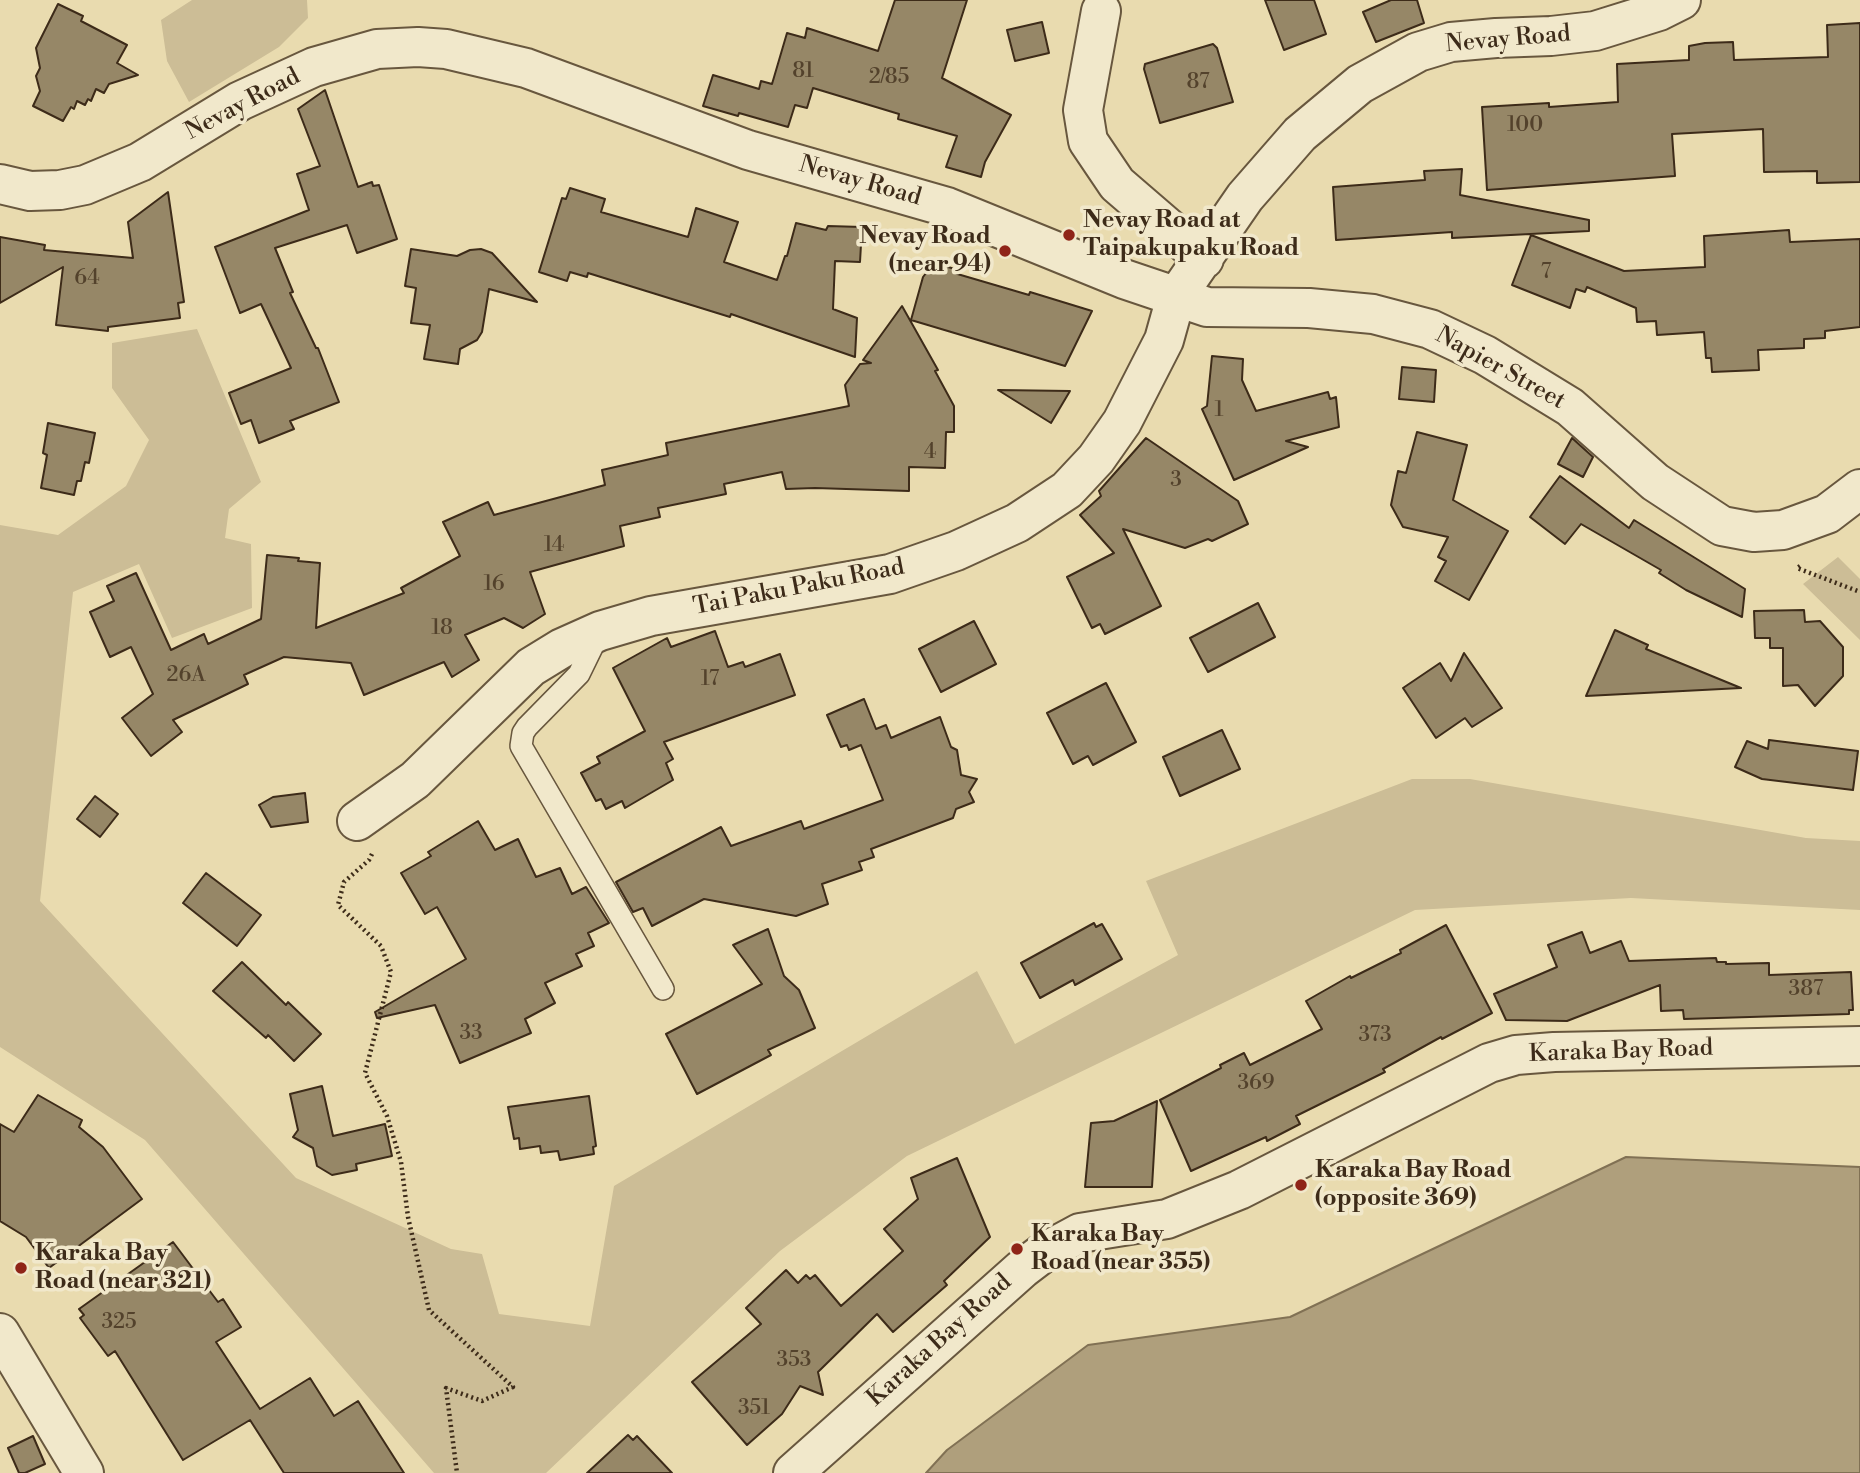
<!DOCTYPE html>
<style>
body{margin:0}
canvas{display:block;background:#e9dbaf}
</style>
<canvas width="1860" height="1473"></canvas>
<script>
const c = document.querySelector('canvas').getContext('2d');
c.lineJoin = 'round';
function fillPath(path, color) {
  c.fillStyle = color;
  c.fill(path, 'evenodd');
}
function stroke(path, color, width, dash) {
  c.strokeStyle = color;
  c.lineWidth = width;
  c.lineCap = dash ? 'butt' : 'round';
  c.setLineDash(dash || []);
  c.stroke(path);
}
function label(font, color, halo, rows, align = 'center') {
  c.font = font + ' "Libre Bodoni",serif';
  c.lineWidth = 7;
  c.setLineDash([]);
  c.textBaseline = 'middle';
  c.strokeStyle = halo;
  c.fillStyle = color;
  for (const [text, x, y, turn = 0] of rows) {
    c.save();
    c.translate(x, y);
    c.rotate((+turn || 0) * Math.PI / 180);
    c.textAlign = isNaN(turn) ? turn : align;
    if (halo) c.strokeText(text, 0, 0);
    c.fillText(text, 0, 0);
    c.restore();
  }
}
fillPath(new Path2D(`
 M192 0H307L308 18 279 47 189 102 167 61 161 20Z
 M197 329 261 482 229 509 225 538 251 544 252 608 172 638 139 564 73 592 40 901 296 1178 451 1249 482 1254 499 1314 590 1326 614 1186 977 971 1015 1044 1178 955 1146 881 1412 779H1470L1806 838 1860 841V910L1631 898 1415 910 907 1156 780 1251 546 1473H434L145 1140 0 1047V525L58 535 126 486 149 440 112 388V343Z
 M1838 557 1860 579V640L1803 584Z`), '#ccbd96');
const water = new Path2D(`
 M1626 1157 1860 1167V1473H926L947 1450 1088 1345 1290 1317Z`);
fillPath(water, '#af9f7c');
stroke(water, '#817154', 2);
const building = new Path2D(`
 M895 0H967L942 78 1011 115 985 162 981 177 946 167 957 136 898 119 899 114 813 88 807 108 795 105 788 127 739 113 738 116 703 106 713 75 759 89 761 81 772 84 787 33 805 38 807 28 878 51Z
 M1265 0H1314L1326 34 1284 50Z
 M1391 0H1417L1424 23 1376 42 1363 12Z
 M58 4 83 16 81 21 127 45 117 63 138 75 109 84 104 93 96 89 91 101 88 99 85 105 77 101 74 109 71 107 63 121 33 106 40 91 36 76 40 68 36 48Z
 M1042 22 1049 53 1015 61 1007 30Z
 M1860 23V182L1817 183V171L1764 172 1763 129 1672 134 1675 176 1487 190 1482 107 1549 103V107L1618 102 1617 64 1689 60V46L1705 43 1733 42 1734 60 1828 57 1827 25Z
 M1213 44 1217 48 1233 102 1160 123 1144 69 1145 64Z
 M325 90 358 187 372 182 373 186 379 185 397 239 357 253 347 225 275 248 293 292 290 293 316 348H318L339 402 290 421 294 429 259 443 251 420 241 424 229 393 291 368 261 304 240 313 215 247 309 210 297 174 320 166 298 109Z
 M1462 169 1460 195 1589 220V231L1452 238V232L1336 240 1333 187 1425 180 1424 171Z
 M570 188 605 199 601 212 688 237 696 208 738 222 724 262 777 280 785 256H787L796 223 826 230 828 226 862 227 860 262 835 261 833 309 857 318 855 357 731 314 730 317 588 273 587 277 570 272 567 281 539 272 562 198 566 199Z
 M168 192 184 302 178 303 180 318 108 327V331L56 325 63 267 0 303V237L45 245 44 250 133 258 128 222Z
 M1789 230 1790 242 1860 239V327L1825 331V338L1804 339V348L1758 350 1759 370 1712 372 1711 358H1706L1704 332 1657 335 1656 321 1637 322 1636 308 1587 287 1585 292 1576 289 1570 308 1512 285 1531 235 1624 271 1705 267 1704 236Z
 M411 249 457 256 470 250 481 249 492 253 537 302 489 289 482 332 477 340 460 349 458 364 424 359 430 325 411 323 416 288 405 286Z
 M934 263 955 269 954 273 1029 295 1030 292 1092 311 1065 366 911 320 923 277Z
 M902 306 938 370 935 371 954 406V432H946L945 468 909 467V491L815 488 786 489 782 472 724 484 726 494 658 508 660 517 620 526 624 546 530 572 545 614 523 628 504 618 465 635 479 660 452 677 444 662 364 695 351 663 284 657 244 675 248 684 173 720 182 732 151 756 122 718 153 694 131 647 110 657 90 612 114 601 107 586 136 573 171 650 204 634 208 644 261 619 267 555 299 558 298 561 320 563 316 628 404 593 401 588 460 556 443 522 488 502 494 515 605 485 602 470 668 455 666 443 849 406 845 385 860 364 871 363 863 360Z
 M1212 356 1243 359 1242 380 1256 411 1328 392 1330 399 1336 397 1339 427 1286 441 1308 447 1234 480 1202 409 1207 406Z
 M1402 367 1436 370 1434 402 1399 399Z
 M998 390 1070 391 1051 423Z
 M48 423 95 433 89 463 85 462 81 481H77L74 495 41 488 47 455 43 453Z
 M1417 432 1467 445 1453 500 1508 531 1469 600 1435 581 1446 561 1438 557 1448 537 1403 527 1391 505 1398 471 1406 473Z
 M1146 438 1238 501 1248 524 1212 541 1208 539 1185 548 1123 529 1161 606 1105 634 1100 624 1092 628 1067 577 1114 553 1080 515 1101 496 1099 491Z
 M1572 438 1593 457 1583 477 1558 464Z
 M1560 476 1629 528 1634 520 1745 589 1742 617 1686 590 1659 573 1661 570 1581 524 1565 544 1530 517Z
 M1258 603 1275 637 1208 672 1190 638Z
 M1804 610 1805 622 1820 621 1843 647V676L1815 706 1798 685 1783 686V648H1770V638H1755L1754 611Z
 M974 621 996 664 941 692 919 649Z
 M1615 630 1648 645 1646 649 1741 688 1586 696Z
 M715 631 728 667 743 662 745 667 780 654 795 695 664 742 673 759 666 763 673 780 625 808 622 801 606 809 601 799 596 801 581 773 600 763 597 757 645 731 613 668 667 638 671 647Z
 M1464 653 1502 708 1472 727 1465 718 1436 738 1403 688 1440 663 1451 681Z
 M1106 683 1136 742 1093 765 1088 756 1073 764 1047 713Z
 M864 699 876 729 886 725 891 738 940 717 951 747 957 750 961 775 977 779 969 792 974 802 956 809 953 818 871 849 874 857 859 862 862 870 822 884 828 904 796 916 704 899 652 926 643 908 633 912 616 882 721 827 731 846 801 821 804 829 883 800 861 745 849 750 847 745 841 747 827 715Z
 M1222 730 1240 769 1180 796 1163 757Z
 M1769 740 1858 751 1853 790 1762 779 1735 767 1747 741 1768 749Z
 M305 793 308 822 271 827 259 805 273 797Z
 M95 796 118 814 100 837 77 819Z
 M478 821 495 850 518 839 536 877 560 868 572 894 586 887 609 923 588 933 594 946 576 954 582 966 545 983 555 1003 525 1019 531 1033 460 1063 435 1005 377 1018 375 1012 466 959 437 907 425 914 401 873 431 856 428 852Z
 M206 873 261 915 237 946 183 903Z
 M1094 923 1096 927 1102 924 1122 959 1075 985 1073 980 1040 998 1021 963Z
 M1446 925 1492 1013 1442 1039 1441 1037 1383 1069 1385 1072 1296 1116 1300 1124 1267 1141 1266 1137 1191 1171 1160 1100 1221 1068 1220 1065 1244 1053 1250 1065 1322 1029 1306 1001 1350 976 1351 978 1401 953 1400 950Z
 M768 929 784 976 799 990 815 1028 768 1050 771 1055 697 1094 666 1034 762 984 733 945Z
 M1582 932 1590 953 1621 941 1629 961 1716 958 1717 962H1726V964L1769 963V975L1851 972 1853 1010H1849V1014L1684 1019 1683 1010 1661 1011 1660 985 1567 1021 1506 1020 1494 994 1557 967 1548 945Z
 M242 962 286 1005 288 1002 321 1034 294 1061 268 1035 266 1038 213 991Z
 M322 1086 333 1136 385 1124 392 1156 356 1164 357 1170 332 1175 317 1166 313 1148 293 1137 298 1130 290 1094Z
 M38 1095 82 1120 79 1127 103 1147 142 1199 49 1268 26 1237 0 1221V1124L14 1132Z
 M589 1096 596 1146 593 1147 594 1154 560 1160 558 1151 541 1153 540 1146 520 1149 519 1138 514 1139 508 1107Z
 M1157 1101 1152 1187H1085L1091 1123 1114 1121Z
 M957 1158 990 1237 944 1281 947 1285 893 1332 877 1314 818 1372 823 1395 800 1386 782 1414 747 1445 692 1382 761 1324 746 1308 786 1270 798 1283 806 1275 810 1279 815 1275 841 1306 903 1251 884 1229 918 1199 911 1178Z
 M173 1242 218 1302 223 1299 241 1327 216 1342 260 1409 310 1378 334 1416 358 1401 404 1473H284L250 1420 183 1460 115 1351 108 1356 80 1318 84 1315 79 1309Z
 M628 1435 633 1440 637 1436 672 1473H587Z
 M33 1436 45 1464 25 1473H19L8 1448Z`);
fillPath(building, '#968767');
stroke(building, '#3d2b19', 2);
const lane = new Path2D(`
 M599 633 579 674 527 727 523 733 521 746 663 989`);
const street = new Path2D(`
 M1101 11 1083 110 1088 141 1117 184 1204 259
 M0 184 30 191 60 190 85 185 140 162 240 101 314 67 377 49 418 47 446 49 526 68 748 150 947 207 1124 279 1207 307 1309 308 1373 314 1430 329 1485 355 1570 407 1655 482 1722 526 1754 532 1783 530 1827 514 1860 489
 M357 821 415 780 531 667 562 648 600 631 651 616 890 574 956 551 1017 523 1067 490 1096 459 1122 422 1164 340 1176 297 1245 197 1300 134 1360 84 1418 52 1451 42 1496 38 1551 36 1595 31 1659 11 1681 0
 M0 1333 84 1473
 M793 1473 1022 1269 1043 1253 1080 1233 1167 1219 1239 1190 1489 1063 1516 1055 1554 1052 1860 1046`);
stroke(lane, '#68573e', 24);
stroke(street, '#68573e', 42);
stroke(new Path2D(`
 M1800 566 1797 568 1860 592
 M372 854 369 860 344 882 338 905 381 946 391 972 365 1073 387 1116 401 1162 408 1217 429 1310 513 1387 482 1401 446 1388 457 1473`), '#3d2b19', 4.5, [2, 3.5]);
stroke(lane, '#f1e8cb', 21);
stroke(street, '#f1e8cb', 38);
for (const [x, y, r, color] of [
 [1069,235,7,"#8f2418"],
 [1005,251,7,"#8f2418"],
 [1301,1185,7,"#8f2418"],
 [1017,1249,7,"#8f2418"],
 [21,1268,7,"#8f2418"]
]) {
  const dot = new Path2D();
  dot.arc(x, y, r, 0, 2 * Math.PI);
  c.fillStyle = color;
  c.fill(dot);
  stroke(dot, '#f1e8cb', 2.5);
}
label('21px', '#53422c', null, [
 ["81",803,72],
 ["2/85",889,78],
 ["87",1198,83],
 ["100",1525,126],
 ["7",1546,273],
 ["64",87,279],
 ["1",1219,411],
 ["4",930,453],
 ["3",1176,481],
 ["14",554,546],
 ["16",494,585],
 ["18",442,629],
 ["26A",186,676],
 ["17",710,680],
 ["387",1806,990],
 ["33",471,1034],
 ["373",1375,1036],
 ["369",1256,1084],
 ["325",119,1323],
 ["353",794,1361],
 ["351",754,1409]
]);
label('24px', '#3d2b19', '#f1e8cb', [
 ["Nevay Road",1508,40,-5],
 ["Nevay Road",243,105,-28],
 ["Nevay Road",860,182,16],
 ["Napier Street",1500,369,29],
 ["Tai Paku Paku Road",799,588,-11],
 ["Karaka Bay Road",1621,1052,-2],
 ["Karaka Bay Road",940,1341,-42]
]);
label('bold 24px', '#3d2b19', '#f1e8cb', [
 ["Nevay Road at",1083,221],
 ["Taipakupaku Road",1083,249],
 ["Nevay Road",991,237,"right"],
 ["(near 94)",991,265,"right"],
 ["Karaka Bay Road",1315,1171],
 ["(opposite 369)",1315,1199],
 ["Karaka Bay",1031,1235],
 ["Road (near 355)",1031,1263],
 ["Karaka Bay",35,1254],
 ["Road (near 321)",35,1282]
], 'left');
</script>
